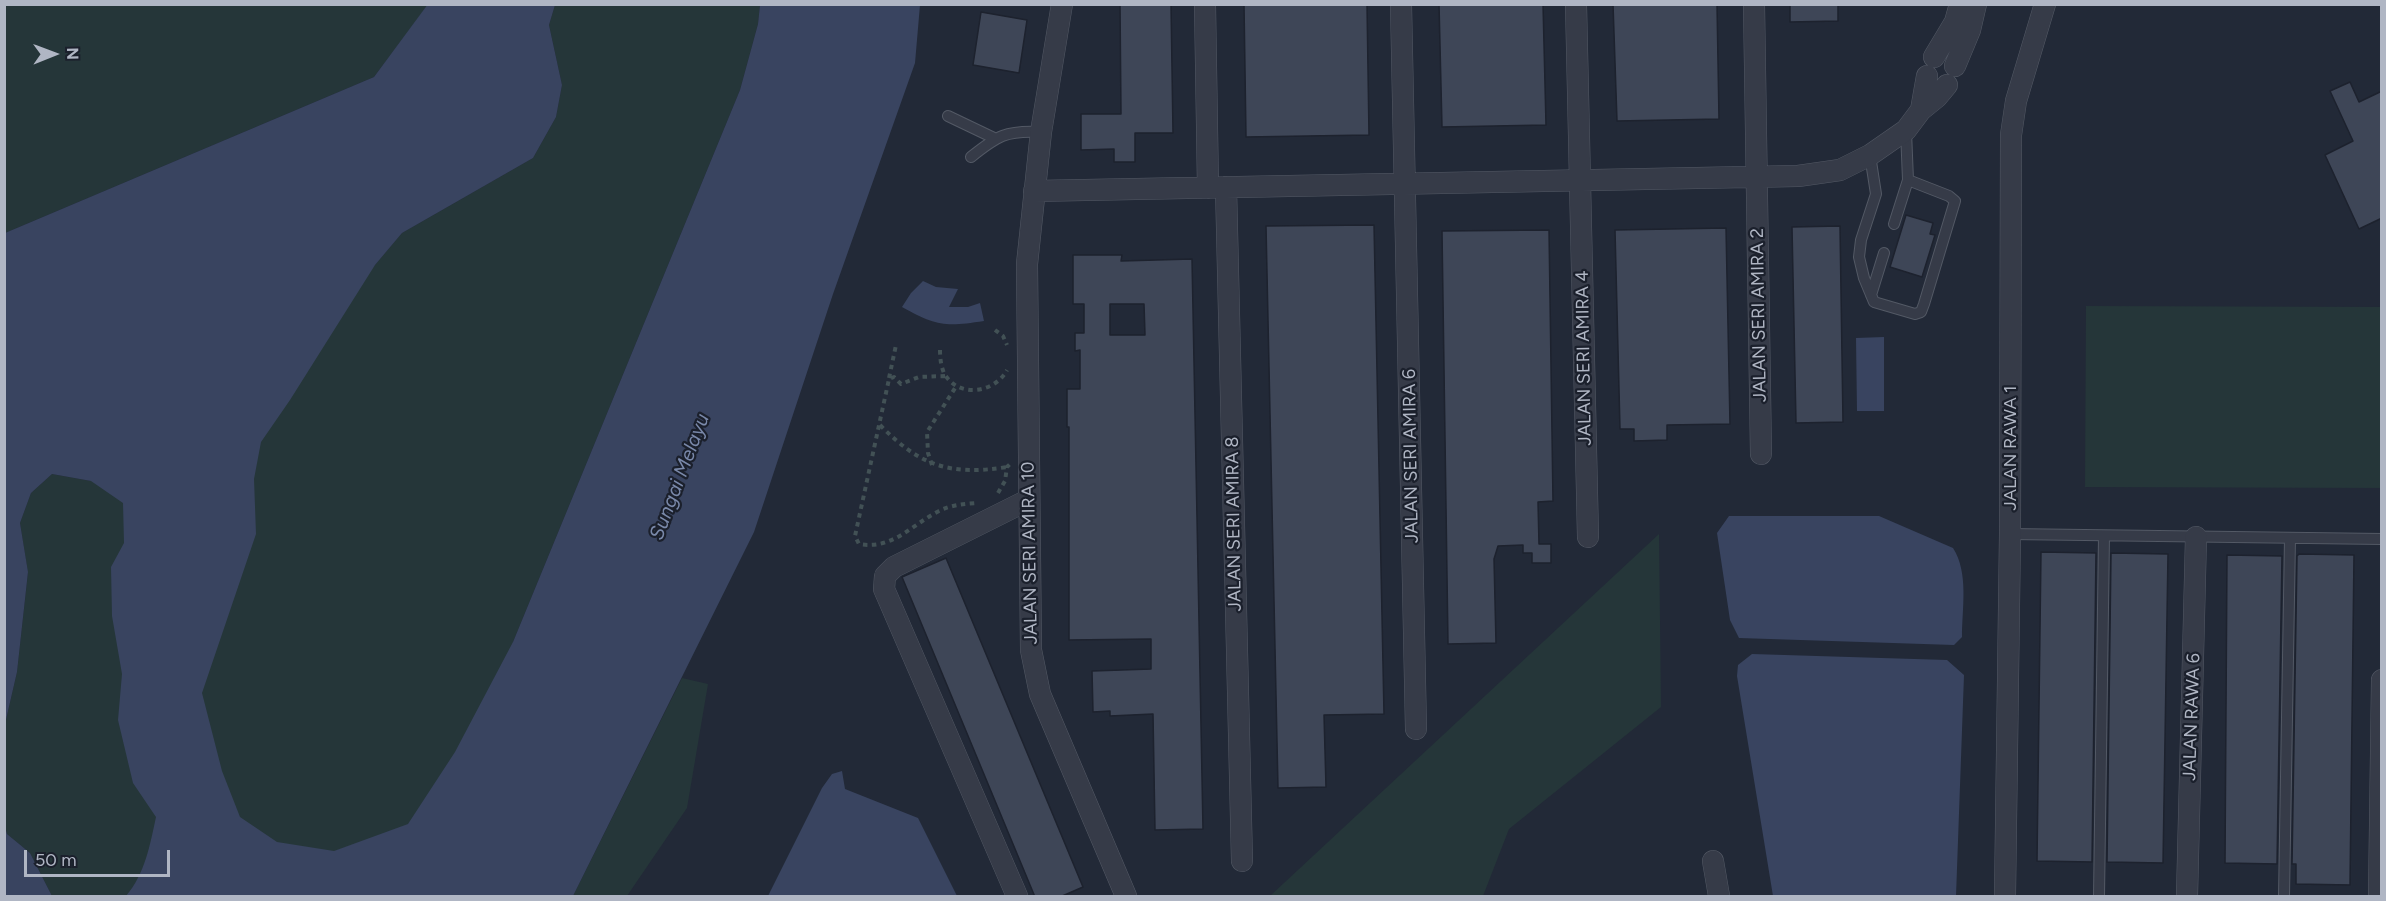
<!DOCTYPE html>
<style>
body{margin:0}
#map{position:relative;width:2386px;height:901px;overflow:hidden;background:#222937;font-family:Figtree,sans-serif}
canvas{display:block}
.frame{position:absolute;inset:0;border:6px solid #b0b6c4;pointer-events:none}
.north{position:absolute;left:24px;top:24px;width:60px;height:60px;-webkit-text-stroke:4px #1b202c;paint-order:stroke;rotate:89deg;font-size:16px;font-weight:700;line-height:24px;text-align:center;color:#b0b6c4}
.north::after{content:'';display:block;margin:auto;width:21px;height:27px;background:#b0b6c4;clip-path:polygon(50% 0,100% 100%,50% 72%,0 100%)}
.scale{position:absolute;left:24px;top:850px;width:146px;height:27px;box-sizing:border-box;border:3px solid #b0b6c4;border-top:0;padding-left:8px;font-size:18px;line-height:21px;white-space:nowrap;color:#b0b6c4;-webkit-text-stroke:4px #1b202c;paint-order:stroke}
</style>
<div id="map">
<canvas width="2386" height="901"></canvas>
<div class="frame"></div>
<div class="north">N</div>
<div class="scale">50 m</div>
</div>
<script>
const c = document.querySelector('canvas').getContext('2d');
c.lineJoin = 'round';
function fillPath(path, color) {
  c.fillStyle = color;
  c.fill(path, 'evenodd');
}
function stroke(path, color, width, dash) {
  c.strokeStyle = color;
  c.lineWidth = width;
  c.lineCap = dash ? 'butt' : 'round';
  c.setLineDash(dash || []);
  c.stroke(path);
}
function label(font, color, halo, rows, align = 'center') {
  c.font = font + ' Figtree,sans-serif';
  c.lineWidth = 4.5;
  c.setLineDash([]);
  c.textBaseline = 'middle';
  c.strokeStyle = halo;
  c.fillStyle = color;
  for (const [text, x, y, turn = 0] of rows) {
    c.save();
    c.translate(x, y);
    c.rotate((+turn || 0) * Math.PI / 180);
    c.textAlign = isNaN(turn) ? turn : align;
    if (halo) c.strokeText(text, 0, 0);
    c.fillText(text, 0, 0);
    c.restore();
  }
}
fillPath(new Path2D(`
 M5 5H428L374 77 5 233Z
 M555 5H760L758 24 740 90 513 642 514 664 448 812 206 896H52L30 853 7 834 4 823 5 724 17 672 28 573 20 523 31 493 52 474 91 481 221 447 402 233 533 158 556 117 562 85 549 25Z
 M2086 306 2381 307V488L2085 487Z
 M1659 534 1661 707 1509 829 1483 896H1270Z
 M682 678 708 684 687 808 627 896H573Z`), '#253639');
fillPath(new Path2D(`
 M428 4 555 5 549 25 562 85 556 117 533 158 402 233 375 265 290 400 261 442 254 479 256 534 202 693 222 771 240 817 277 842 334 851 408 824 455 752 513 642 740 90 758 24 760 5H920L915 63 833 294 754 532 573 896H126C145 874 150 845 156 817L133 783 118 720 122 674 112 616 111 567 124 543 123 503 91 481 52 474 31 493 20 523 28 572 17 672 5 724V233L374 77Z
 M923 281 936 287 958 289 949 307H968L980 303 984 321C945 327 936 326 902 307L911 293Z
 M1884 337V411H1857L1856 338Z
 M1729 516H1879L1953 548C1969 573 1962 608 1962 637L1954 645 1739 638 1730 620 1717 533Z
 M1752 654 1947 660 1964 675 1956 896H1773L1737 676 1738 665Z
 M842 771 845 789 918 818 957 896H768L822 788 832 774Z
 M4 823 7 834 30 853 52 896H5Z`), '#394460');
const building = new Path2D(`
 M1120 4H1171L1173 133H1135V162H1114V149L1081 150V114H1121Z
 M1244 4H1367L1369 135 1246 137Z
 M1439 4H1543L1546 125 1442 127Z
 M1613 4H1717L1719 119 1617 121Z
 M1790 4H1838V21L1790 22Z
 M981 12 1027 20 1019 73 973 65Z
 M2350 82 2359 102 2382 91V218L2359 229 2325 155 2353 141 2330 91Z
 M1906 215 1933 223 1930 234 1935 235 1922 277 1890 267Z
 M1374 225 1384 714 1324 715 1326 787 1278 788 1266 226Z
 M1840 226 1843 422 1796 423 1792 227Z
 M1726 228 1730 424 1667 425V440L1634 441V429H1620L1615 230Z
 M1549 230 1553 501 1538 502 1539 544H1551V563H1532V553H1523V545L1498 546 1494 559 1496 643 1448 644 1442 231Z
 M1073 255H1122L1121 261 1192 259 1203 829 1155 830 1153 714 1110 716V711L1093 712 1092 671 1151 669V639L1069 640V427H1067V389H1080V350L1075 351V333H1084V304H1073ZM1110 304H1144L1145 335H1110Z
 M2041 552 2096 553 2092 862 2037 861Z
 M2111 553 2168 554 2163 863 2107 862Z
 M2299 554 2354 555 2350 885 2296 884V864H2292L2297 556Z
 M2227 555 2282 556 2277 864 2225 863Z
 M946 558 1083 887 1060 897H1035L902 577Z`);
fillPath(building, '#3e4657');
stroke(building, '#1d222e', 1.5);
const lane = new Path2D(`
 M948 116 994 138
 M1870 155 1876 194 1861 240 1859 257 1864 278 1874 302 1915 314 1921 312 1924 304 1955 201 1949 196 1908 180 1906 131
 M971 157C997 136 1006 130 1041 132
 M1894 224 1908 180
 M1871 295 1884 253
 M2010 534 2382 539
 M2099 896 2104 536
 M2284 896 2290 538`);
const street = new Path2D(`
 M1062 4 1041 132 1027 264 1031 650 1040 694 1126 896
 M1205 4 1208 188
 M1401 4 1416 729
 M1576 4 1588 537
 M1754 4 1761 454
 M1934 57 1955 22 1960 4
 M1955 66 1970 30 1976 4
 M1921 110 1927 76
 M1226 187 1242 861
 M1034 191 1798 176 1840 170 1870 155 1906 130 1921 110 1937 97 1947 85
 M1713 861 1719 896
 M1017 896 884 589 885 576 894 567 1028 500
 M2005 896 2010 534 2011 135 2016 101 2045 4
 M2187 896 2196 537
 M2379 896 2382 680`);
stroke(lane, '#535965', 12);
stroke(street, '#535965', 22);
stroke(new Path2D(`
 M995 330 1003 336 1007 345
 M940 350C940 358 941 366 944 373 958 399 995 393 1007 370
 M945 376 919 377 901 384 894 377 889 379 855 536 859 544C893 550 911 525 939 511 951 505 963 504 976 503
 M889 378 896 345
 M880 425C920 466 950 476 1007 467
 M932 465 928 453 927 432 957 385
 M998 493 1005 481 1007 467 1010 464`), '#425155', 4, [4.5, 4.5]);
stroke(lane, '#363b48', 10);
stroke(street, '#363b48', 21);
label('18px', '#b0b6c4', '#1b202c', [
 ["JALAN SERI AMIRA 2",1759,315,-91],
 ["JALAN SERI AMIRA 4",1584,358,-91],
 ["JALAN RAWA 1",2011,448,-90],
 ["JALAN SERI AMIRA 6",1411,456,-91],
 ["JALAN SERI AMIRA 8",1234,524,-91],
 ["JALAN SERI AMIRA 10",1030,553,-91],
 ["JALAN RAWA 6",2192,717,-88]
]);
label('italic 20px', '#7a89aa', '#1b202c', [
 ["Sungai Melayu",680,477,-69]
]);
</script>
